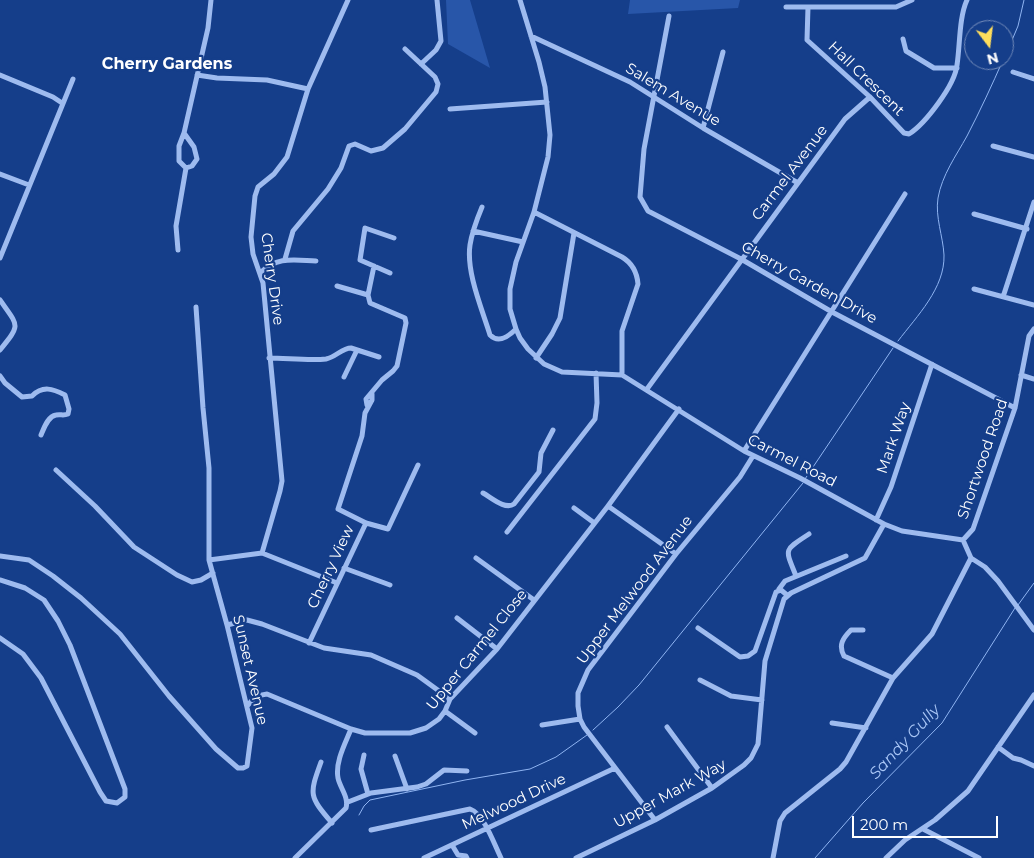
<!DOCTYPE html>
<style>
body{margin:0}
#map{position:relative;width:1034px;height:858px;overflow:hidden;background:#153e8a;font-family:Montserrat,sans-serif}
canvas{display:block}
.north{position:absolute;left:964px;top:20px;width:50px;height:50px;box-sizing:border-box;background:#153e8a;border:1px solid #738bb9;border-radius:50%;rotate:165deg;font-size:14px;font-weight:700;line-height:20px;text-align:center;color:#fff}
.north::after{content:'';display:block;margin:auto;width:18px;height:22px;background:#ffde5c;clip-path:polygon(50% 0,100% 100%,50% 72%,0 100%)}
.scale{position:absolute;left:852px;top:816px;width:146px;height:22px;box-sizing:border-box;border:2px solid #fff;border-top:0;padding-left:6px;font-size:15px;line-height:18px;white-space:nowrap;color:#fff;-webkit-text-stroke:4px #153e8a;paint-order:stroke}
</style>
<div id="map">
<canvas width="1034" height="858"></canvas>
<div class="north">N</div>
<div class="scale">200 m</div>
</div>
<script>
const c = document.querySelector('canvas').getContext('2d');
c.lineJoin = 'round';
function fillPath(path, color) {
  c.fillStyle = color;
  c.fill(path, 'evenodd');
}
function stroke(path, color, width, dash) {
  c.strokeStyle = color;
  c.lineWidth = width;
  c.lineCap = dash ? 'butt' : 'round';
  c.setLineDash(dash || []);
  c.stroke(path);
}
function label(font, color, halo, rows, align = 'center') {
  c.font = font + ' Montserrat,sans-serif';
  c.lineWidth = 4.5;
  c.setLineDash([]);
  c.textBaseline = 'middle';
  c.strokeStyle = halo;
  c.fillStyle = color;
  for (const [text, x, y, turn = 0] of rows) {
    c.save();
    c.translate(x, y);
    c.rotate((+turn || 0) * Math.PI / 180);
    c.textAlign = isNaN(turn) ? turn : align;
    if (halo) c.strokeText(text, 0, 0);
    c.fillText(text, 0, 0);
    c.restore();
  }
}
fillPath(new Path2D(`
 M446 0H470L490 68 448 44Z
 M630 0H740L738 8 628 14Z`), '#2856a9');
stroke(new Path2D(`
 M1004 59 1018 26 1024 0
 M898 341C917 316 945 288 944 255 943 236 935 217 938 198 942 175 956 156 967 136 980 111 992 85 1003 60
 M805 479 893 348
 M1018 605 1034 583
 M593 730 618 707 639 685 803 483
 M359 815 364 806 370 800 465 780 530 769 556 757 587 735
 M815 858 863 803 942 723 1015 608`), '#90b5f2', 1);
stroke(new Path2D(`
 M520 0 539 62 545 87 550 135 548 157 534 212 516 262 510 289V309L516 329 520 338 528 349 544 364 562 372 622 375 744 451 800 478 884 524 902 531 963 540
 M786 7H896L912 0
 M808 7 807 40 870 97 904 133 909 134C925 124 955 85 957 65 960 46 959 17 967 0
 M669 16 644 149 640 197 648 211 741 259 832 312 1015 408
 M531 36 630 82 703 128 798 183
 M903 39 906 51 934 68H957
 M421 64 436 50 441 41 437 0
 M1013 72 1034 79
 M0 75 53 97 62 103
 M197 75 217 78 267 80 308 89
 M450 109 547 102
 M703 128 723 52
 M184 133 194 147 197 159 192 166 186 168 179 161V146L184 133 208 28 211 0
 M993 146 1034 157
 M0 174 29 185
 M482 207C477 219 472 232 470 245 466 272 482 309 490 335 499 344 509 336 516 329
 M534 212 622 257C632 263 637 272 638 284L622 331V375
 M974 214 1027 229
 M473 231 523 242
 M178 250 176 226 186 168
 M0 258 73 79
 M285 259 293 231 328 189 341 168 349 146 355 144 371 151 383 148 405 129 436 92 438 84 435 77 405 49
 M260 273C278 256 293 260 316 261
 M390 273 360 260 365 228 394 238
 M337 286 368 295
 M974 289 1034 305
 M1003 297 1034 202
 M0 300C19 327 21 324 0 350
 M1034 329 1029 336 1015 408 973 529 963 540 971 558 985 567 998 581 1034 630
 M269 358C286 358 310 361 326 359 336 357 342 348 351 348L379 357
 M536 358 552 334 560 318 574 233
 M1021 375 1034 379
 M0 376 5 383 22 397 32 396C43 385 53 389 65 395L69 409 68 414C63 416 61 414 56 415 48 416 44 428 41 435
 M344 377 357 350
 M647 389 845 119 870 97
 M372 394V400L365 413 362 436 338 509 366 523 388 529 418 465
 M367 405 366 399 382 380 393 371 397 366 406 323 405 318 370 303 368 295 374 266
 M744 451 905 194
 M56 470 95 506 134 547 177 575 192 582 201 580 213 573
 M483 493C492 498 505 510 514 504L539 472 541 453 553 430
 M608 506 676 554
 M574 508 593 522
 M876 520 891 487 932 364
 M507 532 595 419 597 403 596 373
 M262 553 280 491 282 481 263 283 253 254 251 237 255 196 258 187 274 174 287 157 308 89 348 0
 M0 556 29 560 53 576 81 598 120 634 169 696 216 749 238 768H243L247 766 252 728 227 625 209 560V468L203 408 196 307
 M476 558 534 600
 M209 560 262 553 337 583
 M344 568 390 585
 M796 576C785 548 783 551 809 534
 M0 580 25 588 44 600 58 621 70 645 125 789V797L117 803 106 801 100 792 41 678 23 654 0 638
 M779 589 785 581 846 556
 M457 618 497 649
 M227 625 247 620 262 624 324 648 371 655 417 675 450 699
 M698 628 740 657 748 656 755 651 776 592 781 590 787 595
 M863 630H851C843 638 838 645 844 656L893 678
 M309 643 366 523
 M700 680 731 696 762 700
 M248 705C253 698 258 695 267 694L351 729 365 733H410L426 728 439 719 445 711 450 699 497 649 608 506 679 409
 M445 711 475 733
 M832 723 866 728
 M542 725 580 719
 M667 727 712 788
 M998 747 1013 758 1021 760 1034 766
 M364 755 361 769 368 794
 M395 756 407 789
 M321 762C309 795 309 796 332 823
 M348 802 371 793 417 787 426 784 444 770 467 771
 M655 820 584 727 580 719 578 706V693L588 670 676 554 740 477 753 456
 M923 829 979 858
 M371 830 470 809C484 814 494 844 501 858
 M452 845 458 855 466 856 467 858
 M295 858 346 808C349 797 340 788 338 778 335 762 345 744 351 729
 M424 858 615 768
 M576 858 655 820 712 788 744 765 751 758 758 744 765 661 784 599 791 593 865 558 884 524
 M773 858 780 821 785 813 840 769 846 762 893 678 932 634 971 558
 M886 858 905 840 935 820 968 791 1034 695`), '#9ebbef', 5);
label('15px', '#fff', '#153e8a', [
 ["Hall Crescent",866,79,44],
 ["Salem Avenue",673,95,31],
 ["Carmel Avenue",790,173,-53],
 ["Cherry Drive",272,279,82],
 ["Cherry Garden Drive",809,283,29],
 ["Mark Way",894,438,-71],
 ["Shortwood Road",983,459,-71],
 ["Carmel Road",792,461,27],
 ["Cherry View",331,567,-65],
 ["Upper Melwood Avenue",635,590,-53],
 ["Upper Carmel Close",477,650,-51],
 ["Sunset Avenue",250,670,77],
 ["Upper Mark Way",670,794,-29],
 ["Melwood Drive",514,802,-25]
]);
label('bold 16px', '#fff', '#153e8a', [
 ["Cherry Gardens",167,64]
]);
label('italic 16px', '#a9c6f6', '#153e8a', [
 ["Sandy Gully",905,742,-47]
]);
</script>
